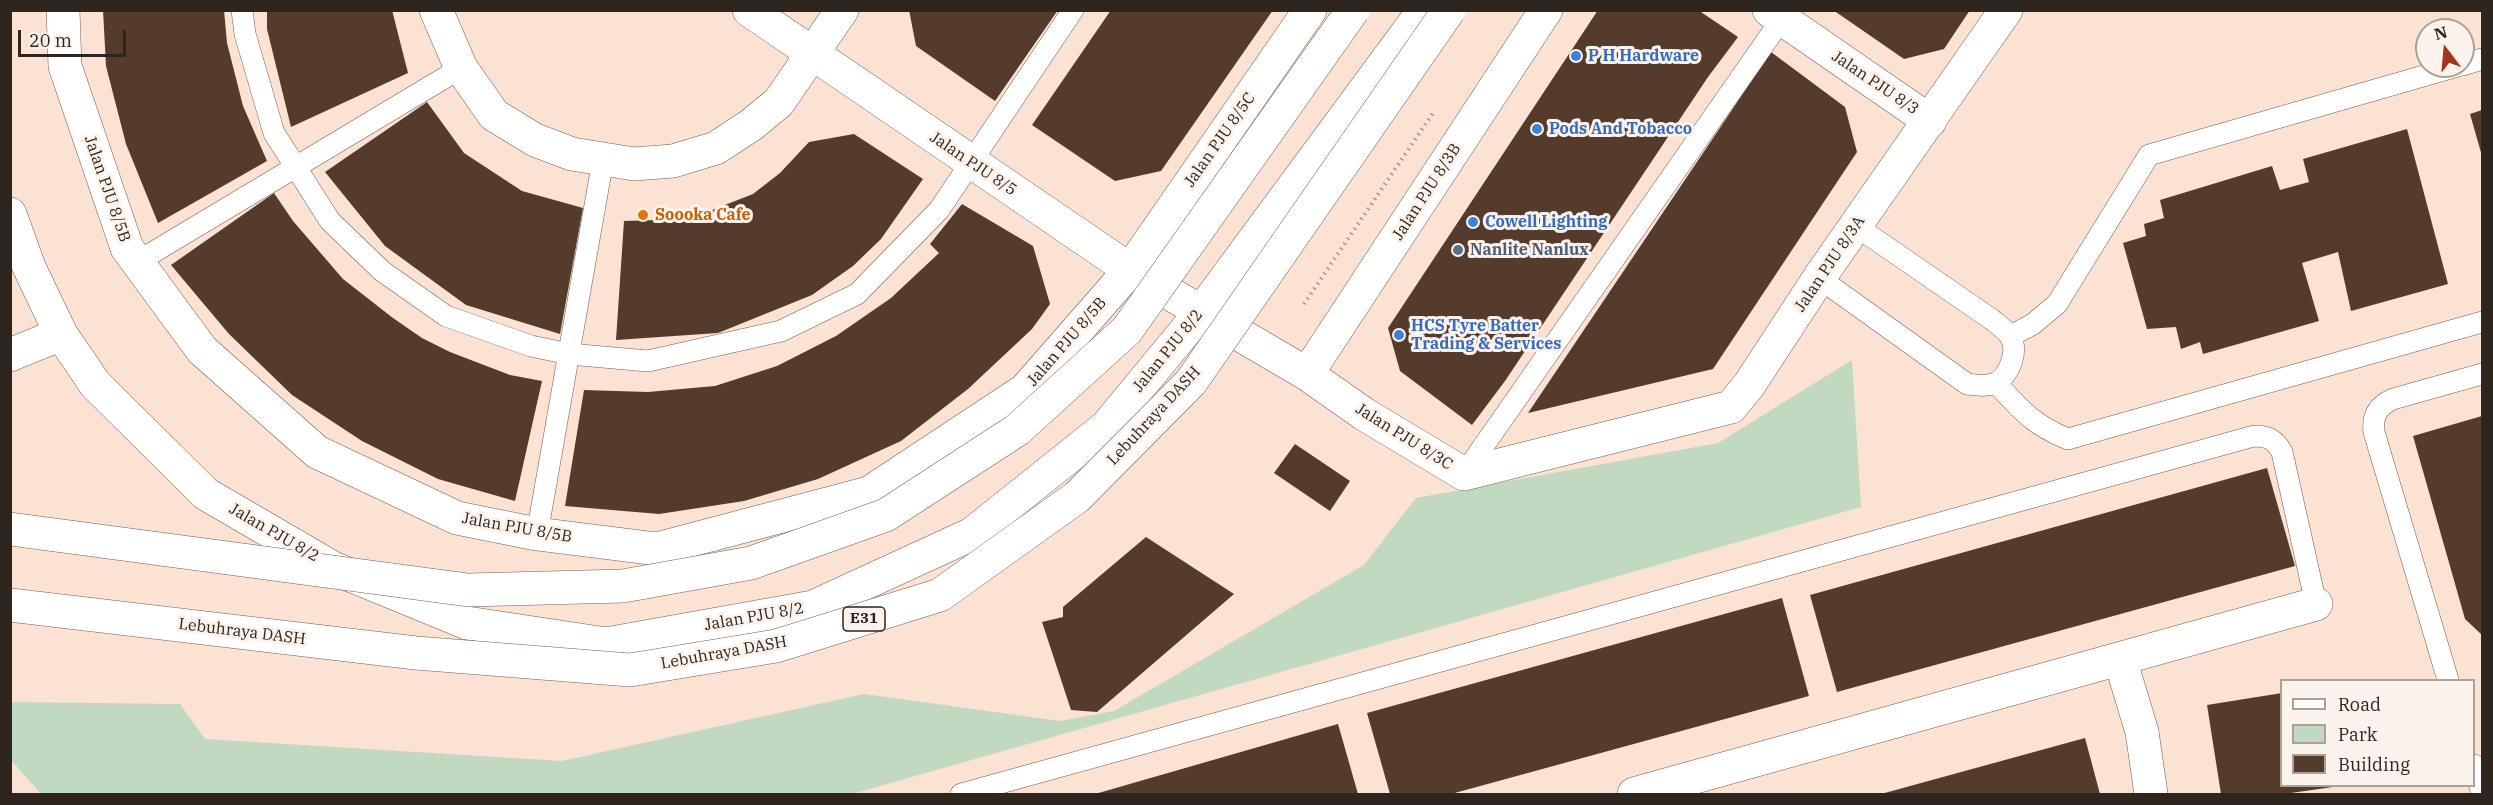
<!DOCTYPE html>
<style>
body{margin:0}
#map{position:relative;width:2493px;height:805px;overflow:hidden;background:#fbe2d3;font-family:"IBM Plex Serif",serif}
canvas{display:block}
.frame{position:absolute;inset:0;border:12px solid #2e251f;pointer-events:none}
.legend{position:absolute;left:2280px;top:679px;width:195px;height:108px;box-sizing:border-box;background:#fdf3ed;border:2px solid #aaa19b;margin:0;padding:8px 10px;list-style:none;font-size:18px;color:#2e251f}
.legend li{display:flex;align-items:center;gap:12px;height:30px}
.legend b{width:30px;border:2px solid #aaa19b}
.north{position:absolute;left:2415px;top:18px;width:60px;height:60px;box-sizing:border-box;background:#fdf3ed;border:2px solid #aaa19b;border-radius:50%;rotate:344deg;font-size:16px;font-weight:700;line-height:24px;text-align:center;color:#2e251f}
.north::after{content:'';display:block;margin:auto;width:21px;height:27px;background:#9e351d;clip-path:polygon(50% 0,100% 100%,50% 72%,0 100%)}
.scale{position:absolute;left:18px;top:30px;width:108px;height:27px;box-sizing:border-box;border:3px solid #2e251f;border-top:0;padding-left:8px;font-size:18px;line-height:21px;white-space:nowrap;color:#2e251f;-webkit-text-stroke:4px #fdf3ed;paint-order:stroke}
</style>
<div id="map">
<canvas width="2493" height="805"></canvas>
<div class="frame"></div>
<ul class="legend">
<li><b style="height:8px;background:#fff"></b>Road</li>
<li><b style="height:16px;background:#c1d9c0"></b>Park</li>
<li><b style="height:16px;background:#543b2b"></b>Building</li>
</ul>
<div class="north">N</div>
<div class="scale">20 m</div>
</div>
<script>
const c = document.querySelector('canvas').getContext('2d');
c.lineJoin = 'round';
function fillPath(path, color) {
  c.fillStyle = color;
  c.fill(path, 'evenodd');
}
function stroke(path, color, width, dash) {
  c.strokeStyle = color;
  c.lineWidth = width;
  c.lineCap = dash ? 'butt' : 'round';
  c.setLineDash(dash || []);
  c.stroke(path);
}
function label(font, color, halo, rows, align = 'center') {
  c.font = font + ' "IBM Plex Serif",serif';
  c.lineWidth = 6;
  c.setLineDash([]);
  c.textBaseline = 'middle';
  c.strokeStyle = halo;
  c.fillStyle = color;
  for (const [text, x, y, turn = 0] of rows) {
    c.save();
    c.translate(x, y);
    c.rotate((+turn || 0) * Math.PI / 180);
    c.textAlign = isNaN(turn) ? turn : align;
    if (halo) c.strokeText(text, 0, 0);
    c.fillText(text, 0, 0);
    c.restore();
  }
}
fillPath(new Path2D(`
 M1852 360 1861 507 852 794H41L11 760 10 702 180 704 205 739 562 761 864 694 1060 721 1114 711 1364 565 1416 498 1718 443Z`), '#c1d9c0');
fillPath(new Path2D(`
 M103 10H224L227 43 243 106 267 161 158 223 126 144 106 66Z
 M267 10H392L408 73 291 127 267 29Z
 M909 10H1058L995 101 916 46Z
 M1111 10H1273L1161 171 1115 181 1032 125Z
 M1598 10H1698L1738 37 1708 77 1505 381 1472 425 1400 371 1388 328Z
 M1833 10H1970L1944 49 1904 59Z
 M1771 52 1845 107 1857 152 1713 369 1528 413Z
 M427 102 464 153 522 191 583 208 560 334 466 305 385 246 325 172Z
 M2482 110V156L2470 114Z
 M2407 129 2448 284 2351 311 2338 252 2302 263 2319 321 2203 354 2200 342 2181 349 2176 327 2147 329 2123 243 2146 236 2144 224 2164 218 2160 200 2272 166 2280 190 2309 182 2303 159Z
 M854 134 923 179 881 239 853 266 812 295 718 333 616 340 624 221 689 219 753 194 780 173 809 142Z
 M274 193 293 221 343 279 393 318 422 338 450 352 510 375 542 381 515 501 438 479 362 441 292 395 229 334 171 265Z
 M962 204 1033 246 1050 304 1032 329 968 389 901 441 818 479 744 501 659 514 565 506 584 390 648 392 715 386 777 366 836 336 891 298 939 253 930 244Z
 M2482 416V635L2465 619 2413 436Z
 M1295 444 1350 481 1330 511 1274 473Z
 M2267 468 2295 566 1837 692 1810 595Z
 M1146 537 1234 594 1097 712 1071 710 1042 622 1063 617V607Z
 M1782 598 1809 696 1451 794H1390L1367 713Z
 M2282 693V786L2333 787 2284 794H2221L2207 705Z
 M1338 724 1358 794H1095Z
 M2085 738 2100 794H1881Z`), '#543b2b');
const service = new Path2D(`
 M242 10 245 34 274 133 330 221 382 271 446 316 531 346 569 354 648 361 781 331 857 294 939 210 1073 10
 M2463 65 2482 59
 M137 262 461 68
 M1819 278 1967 384C1976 385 1986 387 1995 383 2010 376 2020 348 2009 335 2005 329 1997 324 1991 319L1856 226
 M2011 336 2033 324 2057 304 2149 155 2458 66
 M1996 383C2021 410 2033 425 2068 439L2482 322
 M1464 474 1788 10
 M537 534 603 160
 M2448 680 2374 432C2372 415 2378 406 2393 399L2482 374
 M2474 765 2482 794
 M961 794 2254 436C2269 436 2275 440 2282 452L2316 604`);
const minor = new Path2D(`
 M63 10 65 66 127 248 202 350 317 452 457 518 537 534 657 549 869 493 1025 390 1130 270 1310 10
 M436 10 461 68 494 115 535 140 572 154 634 164 673 161 716 148 751 125 779 102 842 10
 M749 10 1130 270 1307 374 1364 414 1464 474 1731 407 1749 385 1819 278 2006 10
 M1769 10 1930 121
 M10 214 29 267 61 334 95 384 206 494 333 568 467 623 606 644 813 607 972 534 1106 427 1201 312 1424 10
 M10 355 61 334
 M1307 374 1546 10
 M2120 659 2142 732 2151 794
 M1634 794 2316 604`);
stroke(service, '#735e51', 22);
stroke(minor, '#735e51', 34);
stroke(new Path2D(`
 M1304 304 1433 113`), '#a79489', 4, [1.5, 4.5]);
stroke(service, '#fff', 21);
stroke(minor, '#fff', 33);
const motorwayBridge = new Path2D(`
 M10 529 468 590 623 586 751 563 886 515 1017 430 1127 330 1353 10
 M10 605 416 653 630 670 776 646 940 595 1077 497 1191 382 1449 10`);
stroke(motorwayBridge, '#735e51', 34, []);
stroke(motorwayBridge, '#fff', 33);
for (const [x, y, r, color] of [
 [1576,56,6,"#3f7fe0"],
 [1537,129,6,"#3f7fe0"],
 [643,215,6,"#e8710a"],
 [1473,222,6,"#3f7fe0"],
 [1458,250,6,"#5c6f8a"],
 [1399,335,6,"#3f7fe0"]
]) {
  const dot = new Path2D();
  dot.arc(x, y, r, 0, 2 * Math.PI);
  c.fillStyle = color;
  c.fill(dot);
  stroke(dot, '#fdf3ed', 2);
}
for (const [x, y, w] of [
 [864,619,42]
]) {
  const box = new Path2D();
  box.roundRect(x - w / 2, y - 12, w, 24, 4.5);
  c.fillStyle = '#fdf3ed';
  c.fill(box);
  stroke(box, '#2e251f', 1.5);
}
label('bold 15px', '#2e251f', null, [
 ["E31",864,619]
]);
label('bold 16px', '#366cbe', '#fdf3ed', [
 ["P H Hardware",1588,56],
 ["Pods And Tobacco",1549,129],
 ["Cowell Lighting",1485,222],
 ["HCS Tyre Batter",1411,326],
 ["Trading & Services",1411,344]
], 'left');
label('16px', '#2e251f', '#fdf3ed', [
 ["Jalan PJU 8/3",1875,83,34],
 ["Jalan PJU 8/5C",1220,140,-55],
 ["Jalan PJU 8/5",973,164,34],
 ["Jalan PJU 8/5B",107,189,71],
 ["Jalan PJU 8/3B",1427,192,-57],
 ["Jalan PJU 8/3A",1830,264,-56],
 ["Jalan PJU 8/5B",1067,342,-49],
 ["Jalan PJU 8/2",1168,351,-51],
 ["Lebuhraya DASH",1154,416,-47],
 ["Jalan PJU 8/3C",1404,437,32],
 ["Jalan PJU 8/5B",517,528,10],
 ["Jalan PJU 8/2",274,533,30],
 ["Jalan PJU 8/2",754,617,-10],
 ["Lebuhraya DASH",242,632,7],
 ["Lebuhraya DASH",724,653,-10]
]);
label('bold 16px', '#c56008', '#fdf3ed', [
 ["Soooka Cafe",655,215]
], 'left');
label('bold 16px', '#4e5e75', '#fdf3ed', [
 ["Nanlite Nanlux",1470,250]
], 'left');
</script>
